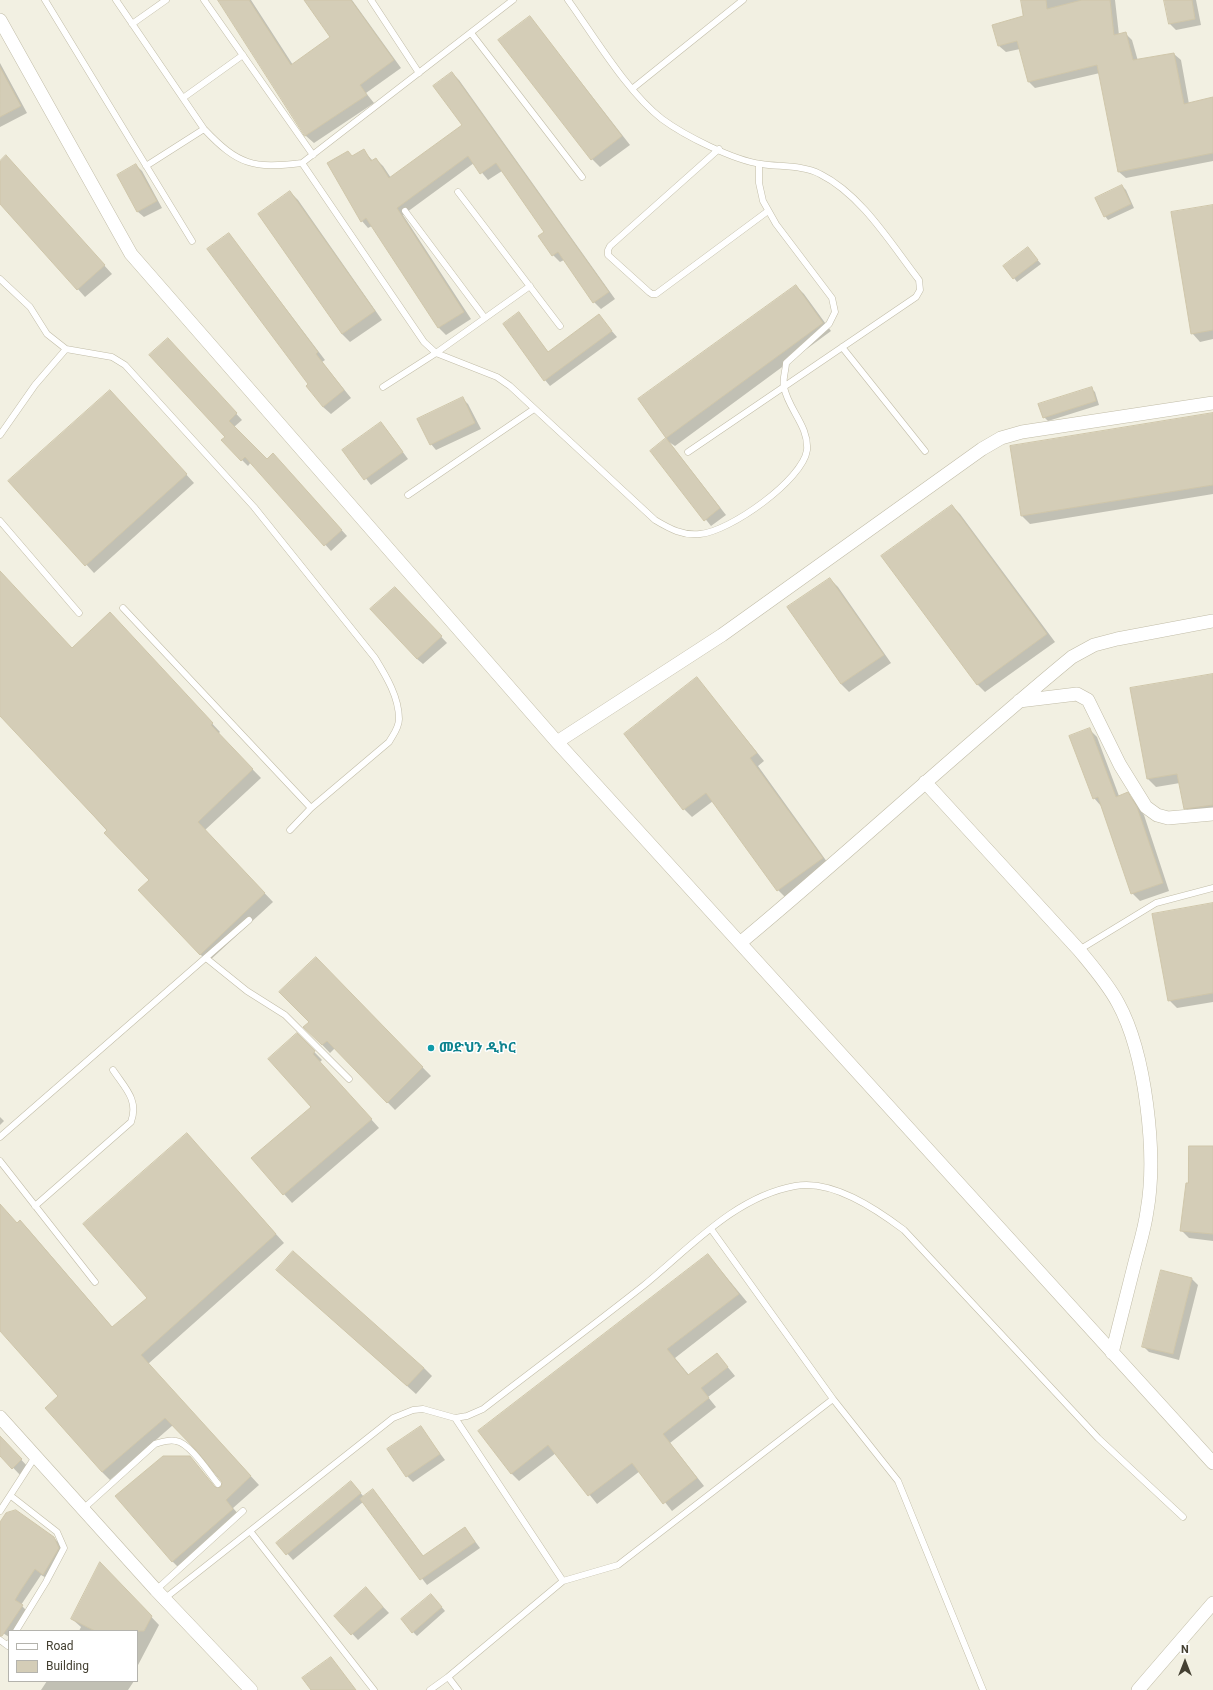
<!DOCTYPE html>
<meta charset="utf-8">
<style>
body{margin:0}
#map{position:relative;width:1213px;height:1690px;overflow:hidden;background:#f2f0e2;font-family:Roboto,sans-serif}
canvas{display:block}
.legend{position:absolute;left:8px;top:1630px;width:130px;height:52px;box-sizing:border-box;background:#fff;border:1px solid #b4b3ad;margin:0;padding:5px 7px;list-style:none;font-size:12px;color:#444032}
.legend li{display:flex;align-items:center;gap:8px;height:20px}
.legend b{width:20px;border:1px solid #b4b3ad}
.north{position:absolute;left:1165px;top:1642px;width:40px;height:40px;-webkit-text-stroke:3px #fff;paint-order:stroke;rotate:0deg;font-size:11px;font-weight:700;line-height:16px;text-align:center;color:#444032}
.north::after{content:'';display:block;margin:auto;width:14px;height:18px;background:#444032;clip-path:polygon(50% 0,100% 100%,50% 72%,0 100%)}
</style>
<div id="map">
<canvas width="1213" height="1690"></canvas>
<ul class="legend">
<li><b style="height:5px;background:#fff"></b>Road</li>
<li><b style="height:11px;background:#d4cdb7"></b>Building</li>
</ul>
<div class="north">N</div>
</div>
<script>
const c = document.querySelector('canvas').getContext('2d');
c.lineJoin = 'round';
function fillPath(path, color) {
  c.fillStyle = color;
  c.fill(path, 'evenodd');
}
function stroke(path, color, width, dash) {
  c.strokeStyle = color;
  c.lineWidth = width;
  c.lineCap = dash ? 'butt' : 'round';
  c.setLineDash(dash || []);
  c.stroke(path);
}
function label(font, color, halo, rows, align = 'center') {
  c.font = font + ' Roboto,"Noto Sans Ethiopic",sans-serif';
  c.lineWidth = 3;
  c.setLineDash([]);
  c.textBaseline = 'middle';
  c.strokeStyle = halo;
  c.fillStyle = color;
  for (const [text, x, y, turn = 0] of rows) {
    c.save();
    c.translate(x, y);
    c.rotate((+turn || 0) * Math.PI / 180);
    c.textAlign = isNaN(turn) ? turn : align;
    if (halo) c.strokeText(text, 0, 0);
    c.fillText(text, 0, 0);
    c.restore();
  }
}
fillPath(new Path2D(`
 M225 0H251L293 65 331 37 305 0H352L401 68 366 93 374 103 314 143 306 136 220 3Z
 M1022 0H1115L1119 35 1125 33 1132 40 1138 61 1174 54 1181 60 1189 104 1213 98V161L1126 178 1119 172 1100 73 1035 88 1029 82 1020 49 1006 52 999 46 1024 16Z
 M1165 0H1196L1201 25 1176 30 1170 24Z
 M530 17 630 145 600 167 592 159Z
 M0 63 27 113 0 127Z
 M452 73 459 80 615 299 601 309 594 302 564 260 560 262 553 255 539 236 545 232 502 171 488 180 474 163 403 215 471 319 446 335 439 328 372 226 368 228 362 221 353 157 363 150 373 161 376 159 383 166 391 178 463 125Z
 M0 162 14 165 112 274 85 297 0 202Z
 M136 165 142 171 162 208 144 217 138 212 118 175Z
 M1122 186 1126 190 1134 208 1108 220 1105 216Z
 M290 192 298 200 382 320 350 342 342 334Z
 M1213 206V339L1200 342 1192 333Z
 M229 234 325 360 322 362 351 398 331 414 323 407 309 385Z
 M1031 252 1041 264 1017 282 1014 278Z
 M796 286 804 294 831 331 675 446 669 442 726 515 711 526 651 451 667 439 639 399Z
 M519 314 549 353 599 316 617 337 550 386 545 380Z
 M173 345 242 420 234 427 267 460H279L347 536 331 551 251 462 248 466 222 440 226 437Z
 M1091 388 1095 392 1099 405 1048 421 1044 417Z
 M462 398 468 404 481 429 436 450 431 444Z
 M118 399 194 483 94 573 10 481Z
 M1213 414V494L1030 524 1022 516Z
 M387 430 408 459 371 485 344 450Z
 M952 506 960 514 1055 642 985 692 977 684Z
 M0 572 72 649 118 622 220 732 218 734 261 778 205 830 273 902 208 962 200 954 150 880 0 709Z
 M830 579 838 587 891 663 849 692 841 684Z
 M401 594 447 643 423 664 417 659Z
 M1213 675V813L1193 816 1185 808 1180 783 1156 787 1148 779 1132 689Z
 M697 678 764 761 758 766 830 866 786 898 778 890 713 801 692 817 684 809Z
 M1089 729 1097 737 1119 796 1127 794 1135 801 1144 815 1169 891 1140 901 1132 893 1101 806 1094 798Z
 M1213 904V1002L1177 1008 1169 1000Z
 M316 958 431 1076 395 1110 335 1048 330 1053 305 1027 310 1022Z
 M297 1034 322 1060 320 1062 379 1128 292 1203 252 1158 313 1107Z
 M0 1117 4 1121 0 1125Z
 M187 1134 284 1243 148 1364 259 1485 233 1508 241 1517 180 1569 172 1561 189 1457 216 1488H222L223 1481 203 1456 173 1425 110 1480 102 1472 59 1397 0 1329V1205L17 1224 20 1221 28 1229 113 1328 149 1298Z
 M1213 1147V1241L1189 1238 1181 1230 1189 1184Z
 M708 1255 747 1302 675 1358 689 1375 717 1354 735 1376 708 1397 716 1407 670 1443 704 1486 672 1511 640 1471 597 1504 556 1453 519 1481 511 1473Z
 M286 1278 424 1368 432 1376 416 1394Z
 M1192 1279 1198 1285 1179 1360 1149 1352 1143 1346Z
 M420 1427 445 1460 413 1482 407 1476Z
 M0 1437 29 1468 21 1476 0 1454Z
 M351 1482 364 1497H379L424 1557 465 1528 480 1548 427 1585 363 1502 293 1560 278 1543Z
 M0 1524 54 1538 60 1544 64 1554 50 1580 41 1575 21 1605 28 1612 15 1631H9V1637L0 1631Z
 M108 1571 159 1625 137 1667V1631H79L81 1627 72 1619Z
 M372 1595 389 1613 358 1640 336 1616Z
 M435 1599 445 1611 417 1636 413 1632Z
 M47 1681H134L128 1690H41Z`), '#0003');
const building = new Path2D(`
 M218 0H249L291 65 330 37 304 0H351L394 60 360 85 367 95 305 136Z
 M1021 0H1046L1047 9 1082 0H1110L1114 35 1126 32 1133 60 1174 53 1184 104 1213 97V153L1118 172 1097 65 1028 82 1017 41 998 46 992 25 1023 16Z
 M1164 0H1192L1195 19 1169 24Z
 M530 16 622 136 591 160 498 40Z
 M0 67 21 106 0 117Z
 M452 72 609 292 593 303 558 252 552 256 538 236 544 232 496 163 480 174 468 156 397 208 464 312 438 328 366 218 361 222 327 163 348 151 352 156 364 149 371 161 376 158 389 178 462 125 433 86Z
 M6 155 105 265 77 290 0 204V161Z
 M136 164 157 201 137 212 117 175Z
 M1122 185 1131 204 1104 217 1095 198Z
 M290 191 375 311 342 334 258 214Z
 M1213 205V330L1191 334 1171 212Z
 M229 233 318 352 316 354 344 390 323 407 306 386 308 384 207 249Z
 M1028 247 1038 260 1013 279 1003 266Z
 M796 285 823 323 666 438 638 399Z
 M519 312 548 352 599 314 612 331 544 381 503 324Z
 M168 338 237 413 229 421 267 459 273 453 342 530 324 546 245 457 241 461 221 440 225 437 149 355Z
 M1092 387 1096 401 1043 418 1038 404Z
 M110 390 187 474 85 566 8 481Z
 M463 397 475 423 430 445 417 419Z
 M1213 413V485L1021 516 1010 446Z
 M381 422 403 452 364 480 342 450Z
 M666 438 720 508 704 521 650 451Z
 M952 505 1047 634 977 685 881 556Z
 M0 571 72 648 110 612 213 723 211 725 253 769 198 822 265 893 200 955 138 890 149 880 104 833 107 830 0 716Z
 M830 578 884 655 841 684 787 607Z
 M395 587 442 636 417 659 370 609Z
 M1213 674V805L1184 809 1177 774 1147 779 1130 688Z
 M697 677 757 753 750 758 823 858 777 891 706 793 683 810 624 734Z
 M1090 728 1116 797 1128 792 1137 807 1163 883 1131 894 1098 797 1093 799 1069 736Z
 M1213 903V993L1168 1001 1152 914Z
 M316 957 423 1067 387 1103 327 1041 322 1045 303 1027 309 1022 279 992Z
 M297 1033 315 1051 313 1054 372 1119 283 1195 251 1158 311 1107 268 1059Z
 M187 1133 276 1234 141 1355 251 1476 226 1500 233 1509 172 1562 115 1496 163 1456H190L215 1487H221L222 1482 196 1450 165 1418 102 1472 45 1408 58 1396 0 1331V1204L17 1223 20 1220 112 1327 147 1298 83 1224Z
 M1189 1146H1213V1234L1180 1231 1186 1183H1188Z
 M293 1251 424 1368 407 1386 276 1270Z
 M708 1254 739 1294 667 1349 688 1375 717 1353 728 1367 701 1388 709 1398 663 1434 697 1478 663 1504 632 1463 588 1496 548 1445 511 1474 478 1431Z
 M1161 1270 1192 1278 1173 1354 1142 1347Z
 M421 1426 440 1454 406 1477 387 1449Z
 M0 1436 22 1459 12 1469 0 1456Z
 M351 1481 361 1493 286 1555 276 1543Z
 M373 1489 423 1556 465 1527 475 1542 420 1580 360 1499Z
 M16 1510 54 1537 59 1548 43 1575 35 1569 21 1590 15 1600 23 1605 2 1636H0V1522L6 1513Z
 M100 1562 152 1616 144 1631H95L71 1619Z
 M366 1587 383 1607 351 1635 334 1616Z
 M431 1594 442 1607 412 1633 401 1619Z
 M331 1657 356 1690H311L302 1678Z`);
fillPath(building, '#d4cdb7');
stroke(building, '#cfc6aa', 1);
const service = new Path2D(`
 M45 0 192 241
 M116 0 204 129C238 165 253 169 302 163L513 0
 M204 0 313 155
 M371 0 419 73
 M568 0C594 36 627 92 662 119 685 136 733 160 761 164 780 167 803 165 820 174 862 195 891 244 919 280L920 290 916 297 688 452
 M132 24 166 0
 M471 33 582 177
 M632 89 743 0
 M183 98 243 55
 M719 149 610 246 608 250V255L649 292 652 294H656L768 211
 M302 163 424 342 436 353 497 377 510 386 655 520C670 529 683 536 700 534 729 532 803 480 807 450 809 426 788 409 784 387 782 380 786 370 786 363L829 324 835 312 832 298 776 224 763 201 759 183V164
 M146 166 204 129
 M458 192 560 326
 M405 211 485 318
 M0 279 30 307 47 334 66 349 35 385 0 435
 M842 347 925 451
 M66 349 112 357 125 365 254 507 375 658C386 676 399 697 399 719 399 728 393 735 389 742L311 808 290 830
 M383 387 436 353 530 286
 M408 495 534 409
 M0 521 79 613
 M123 608 311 808
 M1079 950 1156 903 1213 888
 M206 958 247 991 285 1015 349 1079
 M0 1137 249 920
 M0 1161 95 1282
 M35 1206 131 1122C139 1100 125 1088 113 1070
 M711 1229 833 1399
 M455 1418 563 1581
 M11 1496 57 1532 64 1548 46 1582 16 1631
 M83 1509 155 1444C162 1442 169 1439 176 1441 190 1443 209 1473 218 1484
 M0 1511 35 1457
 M250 1531 374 1690
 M156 1590 243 1511
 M164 1599 393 1418 413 1410 423 1409 455 1418 467 1416 483 1409C536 1368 590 1328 643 1286 689 1249 734 1197 795 1186 832 1179 876 1209 904 1230L1098 1438 1183 1517
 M0 1640 8 1646 9 1643
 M430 1690 448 1677
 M458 1690 448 1677 563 1581 618 1565 833 1399 898 1481 983 1690`);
const minor = new Path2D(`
 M0 20 131 254 557 742 1213 1463
 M1019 701 1077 694 1088 700 1120 765 1146 807 1157 815 1168 818 1213 814
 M557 742 722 635 982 449 1001 438 1022 432 1213 403
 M925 782 1079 950C1093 967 1108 984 1118 1003 1146 1054 1157 1155 1147 1211 1145 1227 1140 1243 1136 1258 1128 1290 1120 1321 1112 1353
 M740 943C852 850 959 750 1072 657L1094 645 1117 639 1213 621
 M0 1417 156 1590 251 1690
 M1138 1690 1213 1603`);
stroke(service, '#c1bca7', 7);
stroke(minor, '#c1bca7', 14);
stroke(service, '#fff', 6);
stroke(minor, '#fff', 13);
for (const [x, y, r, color] of [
 [431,1048,4,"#0f9aa8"]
]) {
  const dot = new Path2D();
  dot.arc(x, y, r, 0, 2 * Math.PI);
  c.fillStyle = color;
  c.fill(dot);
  stroke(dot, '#fff', 1.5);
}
label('bold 14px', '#0d838f', '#fff', [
 ["መድህን ዲኮር",439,1048]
], 'left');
</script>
